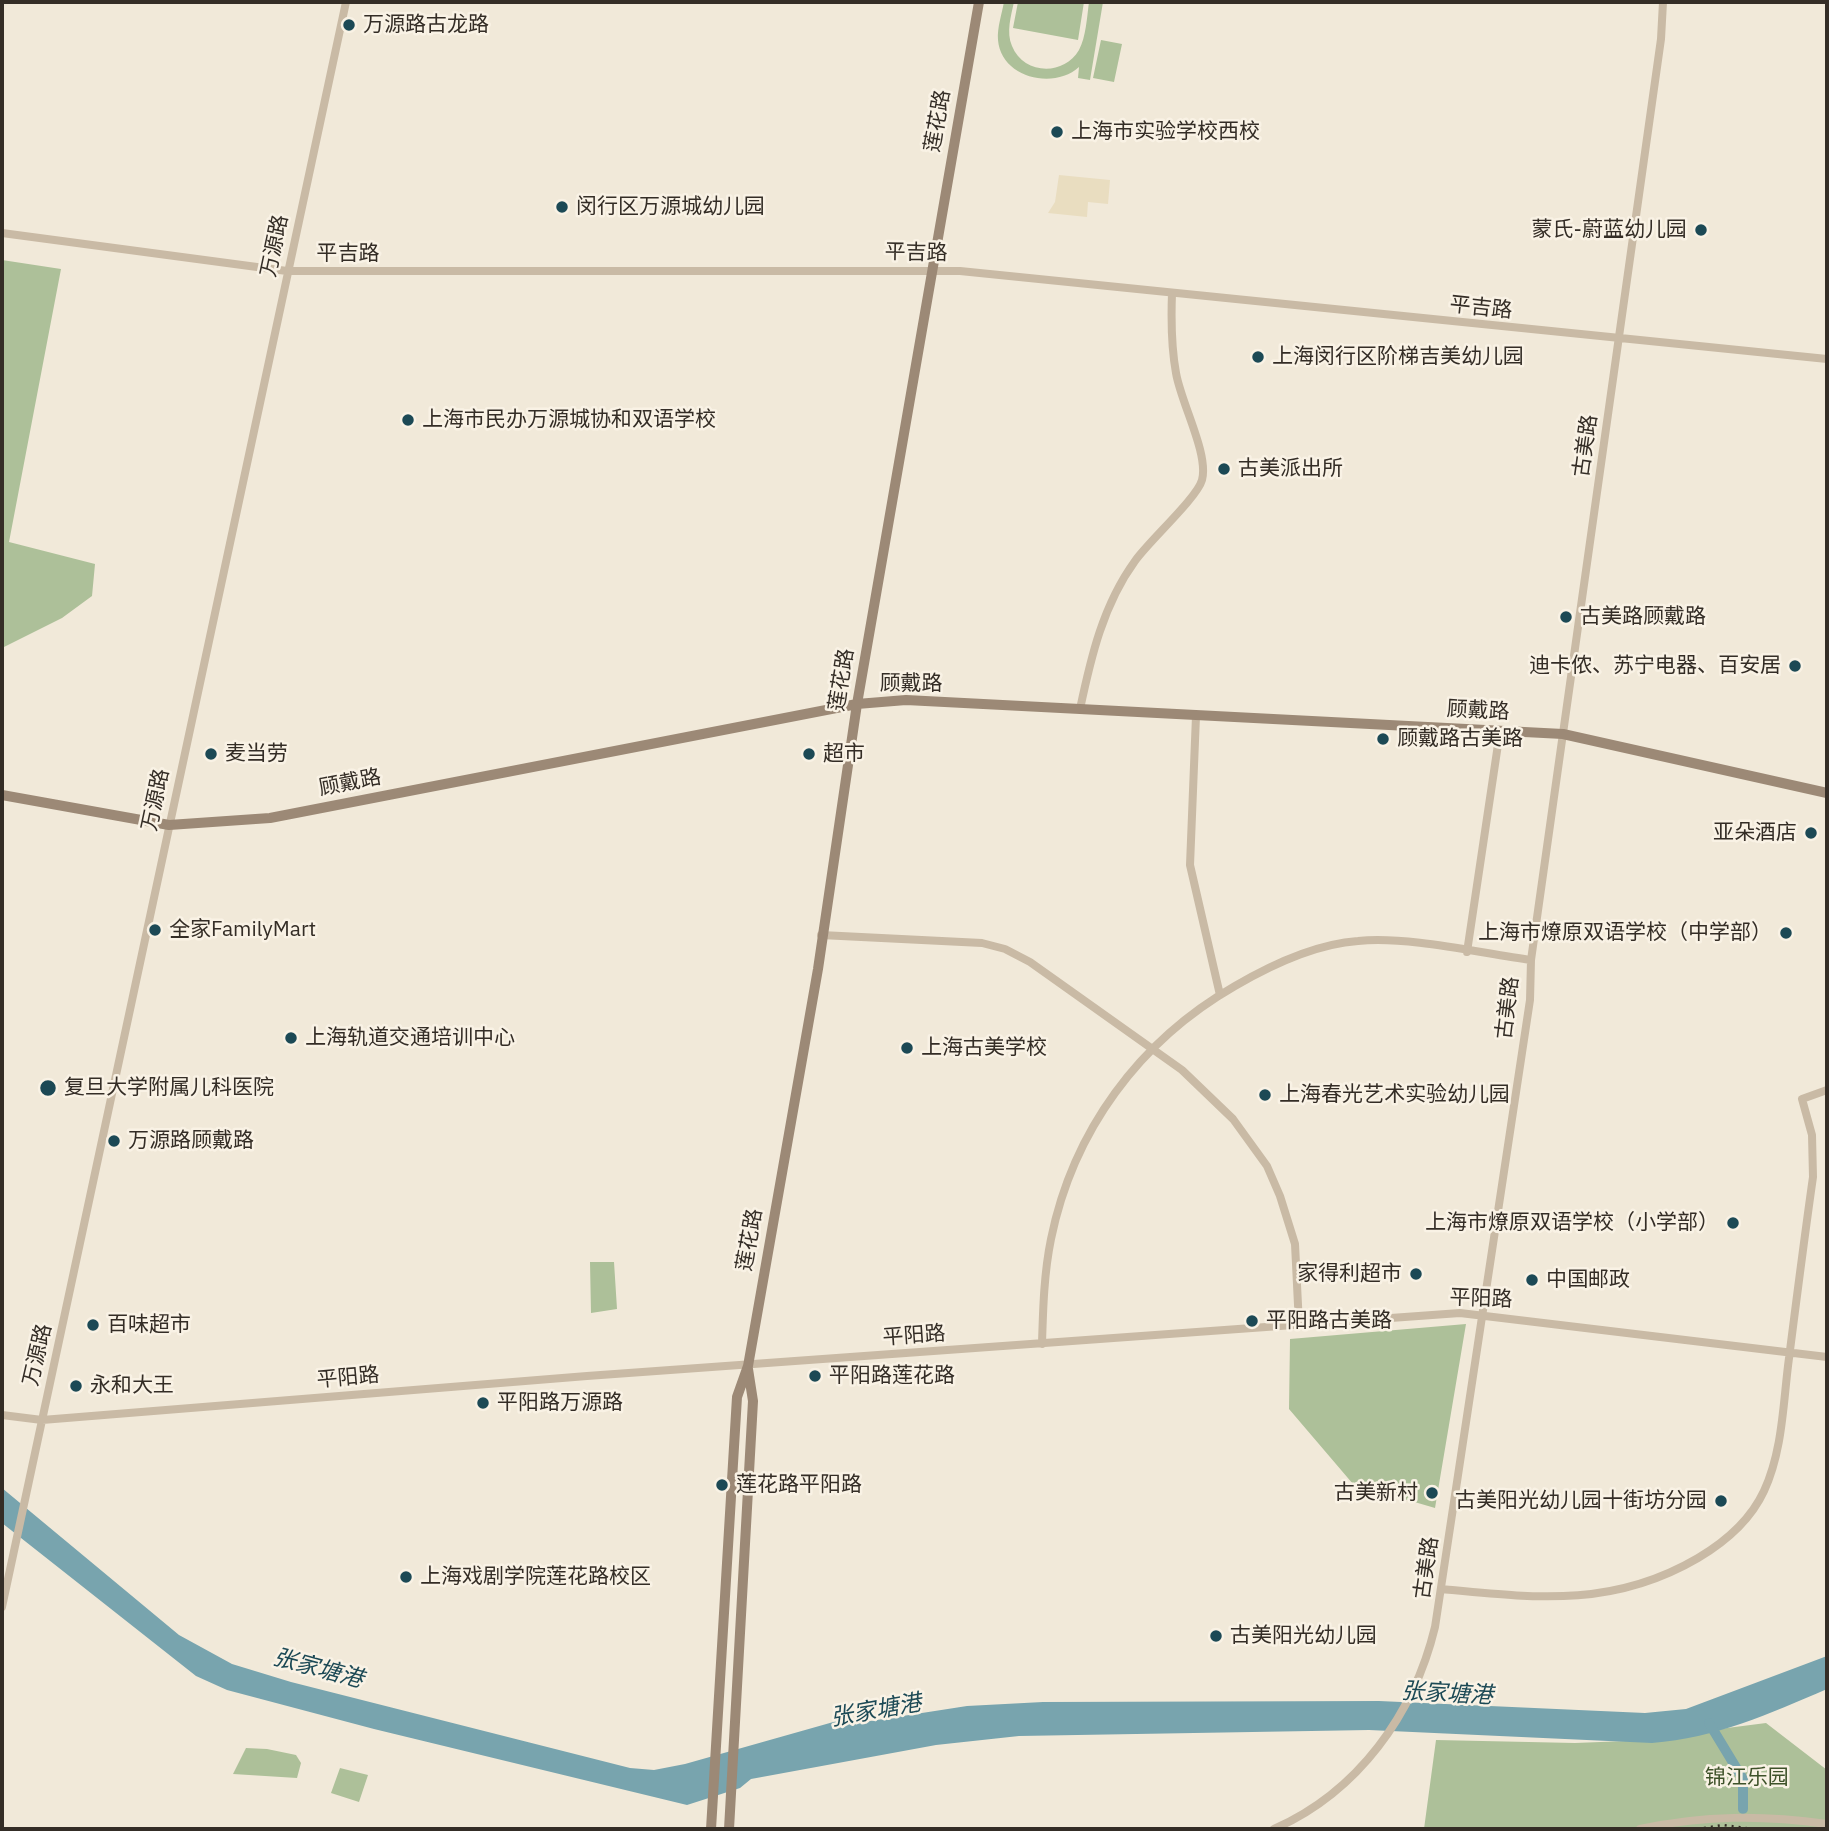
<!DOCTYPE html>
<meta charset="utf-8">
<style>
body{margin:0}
#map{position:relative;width:1829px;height:1831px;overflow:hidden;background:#f1e9d9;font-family:"IBM Plex Sans",sans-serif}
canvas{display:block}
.frame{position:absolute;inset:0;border:4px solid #342d26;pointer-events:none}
</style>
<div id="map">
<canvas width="1829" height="1831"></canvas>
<div class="frame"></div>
</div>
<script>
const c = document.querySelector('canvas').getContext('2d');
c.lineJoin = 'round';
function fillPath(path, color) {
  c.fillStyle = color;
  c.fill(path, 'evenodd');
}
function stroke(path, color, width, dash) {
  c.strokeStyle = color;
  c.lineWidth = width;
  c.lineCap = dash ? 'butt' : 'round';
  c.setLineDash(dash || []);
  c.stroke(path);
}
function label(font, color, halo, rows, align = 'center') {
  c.font = font + ' "IBM Plex Sans","Noto Sans SC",sans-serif';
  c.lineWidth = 5;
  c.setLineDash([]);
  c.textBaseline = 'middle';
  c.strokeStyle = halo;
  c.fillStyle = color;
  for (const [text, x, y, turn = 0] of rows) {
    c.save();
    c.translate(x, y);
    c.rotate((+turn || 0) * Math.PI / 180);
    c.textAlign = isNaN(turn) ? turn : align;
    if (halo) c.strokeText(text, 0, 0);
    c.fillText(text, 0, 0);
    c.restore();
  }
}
fillPath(new Path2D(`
 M1004 2H1014C1011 16 1006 32 1012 46 1023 74 1063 77 1079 50 1086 37 1087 17 1089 2H1103L1090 80 1078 78 1079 67C1054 90 1001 78 998 40 997 28 1002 13 1004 2Z
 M1018 2H1084L1078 40 1013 28Z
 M1101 40 1122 44 1114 82 1093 78Z
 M2 260 61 269 9 542 95 564 92 596 62 618 2 648Z
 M590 1262H614L617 1309 591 1313Z
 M1466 1324 1435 1508 1353 1484 1289 1409 1290 1339Z
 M1766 1723 1827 1770V1829H1424L1436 1740 1575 1743 1626 1741Z
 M246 1748 267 1749 296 1755 301 1763 297 1778 233 1774Z
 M340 1768 368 1775 359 1802 331 1793Z`), '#adc099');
fillPath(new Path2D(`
 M1059 175 1110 180 1108 204 1088 202 1087 217 1048 213 1055 202Z`), '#e9ddc0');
fillPath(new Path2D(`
 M2 1488 179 1635 232 1664 291 1682 630 1768 654 1770 685 1764 844 1719 864 1722 967 1706 1043 1702 1379 1701 1645 1713 1686 1709 1827 1656V1689C1769 1714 1716 1738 1652 1743L1369 1730 1019 1736 936 1745 751 1779 740 1788 687 1805 374 1729 227 1690 196 1676 2 1523Z`), '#78a4ae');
stroke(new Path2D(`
 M1709 1723 1743 1779V1809`), '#78a4ae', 10);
stroke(new Path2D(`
 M2 233 287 271H960L1827 359
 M1080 709C1091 657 1103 605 1135 561 1150 540 1197 498 1202 480 1209 454 1181 403 1176 373 1171 346 1171 320 1172 293
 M1196 716 1190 865 1220 995
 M821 935 982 943 1005 949 1030 962 1182 1070 1233 1119 1267 1166 1280 1196 1295 1244 1299 1325
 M1467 952 1500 731
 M1042 1344C1043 1309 1044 1273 1051 1239 1073 1131 1139 1041 1235 986 1271 965 1315 944 1358 941 1409 936 1479 953 1531 960
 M2 1415 42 1420 587 1376 1460 1313 1827 1357
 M1441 1589C1535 1598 1613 1608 1698 1558 1725 1542 1751 1519 1764 1491 1782 1452 1783 1407 1788 1366 1796 1303 1804 1240 1813 1177L1812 1135 1802 1099 1827 1090
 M2 1607 346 2
 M1274 1829C1358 1792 1414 1714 1435 1627L1530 1000 1531 960 1661 39 1663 2
 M1640 1829C1704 1815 1763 1815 1827 1824`), '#c9baa5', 8);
stroke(new Path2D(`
 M2 795 169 825 270 818 857 704 906 700 1563 734 1827 793
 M711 1829 737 1397 748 1366 818 969 857 704 979 2
 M729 1829 753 1401 748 1369`), '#9c8976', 10);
stroke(new Path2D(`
 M1697 1829 1723 1825 1754 1829`), '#342d26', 2.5, [2, 5]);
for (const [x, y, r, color] of [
 [349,25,7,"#1c4955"],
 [1057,132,7,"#1c4955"],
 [562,207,7,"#1c4955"],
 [1701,230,7,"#1c4955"],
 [1258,357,7,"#1c4955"],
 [408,420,7,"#1c4955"],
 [1224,469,7,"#1c4955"],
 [1566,617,7,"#1c4955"],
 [1795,666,7,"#1c4955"],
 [1383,739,7,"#1c4955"],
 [211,754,7,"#1c4955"],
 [809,754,7,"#1c4955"],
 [1811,833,7,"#1c4955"],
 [155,930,7,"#1c4955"],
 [1786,933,7,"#1c4955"],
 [291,1038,7,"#1c4955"],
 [907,1048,7,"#1c4955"],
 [48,1088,9,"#1c4955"],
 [1265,1095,7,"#1c4955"],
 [114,1141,7,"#1c4955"],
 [1733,1223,7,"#1c4955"],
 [1416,1274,7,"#1c4955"],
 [1532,1280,7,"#1c4955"],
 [1252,1321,7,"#1c4955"],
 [93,1325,7,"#1c4955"],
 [815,1376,7,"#1c4955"],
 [76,1386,7,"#1c4955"],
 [483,1403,7,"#1c4955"],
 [722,1485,7,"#1c4955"],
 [1432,1493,7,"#1c4955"],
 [1721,1501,7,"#1c4955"],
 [406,1577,7,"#1c4955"],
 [1216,1636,7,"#1c4955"]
]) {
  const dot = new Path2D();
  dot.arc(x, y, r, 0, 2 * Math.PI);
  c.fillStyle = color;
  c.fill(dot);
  stroke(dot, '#f9f2e5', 2.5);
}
label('21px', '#342d26', '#f9f2e5', [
 ["万源路古龙路",363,25],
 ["上海市实验学校西校",1071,132],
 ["闵行区万源城幼儿园",576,207],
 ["蒙氏-蔚蓝幼儿园",1687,230,"right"],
 ["上海闵行区阶梯吉美幼儿园",1272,357],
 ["上海市民办万源城协和双语学校",422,420],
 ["古美派出所",1238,469],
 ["古美路顾戴路",1580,617],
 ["迪卡侬、苏宁电器、百安居",1781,666,"right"],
 ["顾戴路古美路",1397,739],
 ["麦当劳",225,754],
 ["超市",823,754],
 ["亚朵酒店",1797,833,"right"],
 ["全家FamilyMart",169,930],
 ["上海市燎原双语学校（中学部）",1772,933,"right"],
 ["上海轨道交通培训中心",305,1038],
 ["上海古美学校",921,1048],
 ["复旦大学附属儿科医院",64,1088],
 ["上海春光艺术实验幼儿园",1279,1095],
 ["万源路顾戴路",128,1141],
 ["上海市燎原双语学校（小学部）",1719,1223,"right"],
 ["家得利超市",1402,1274,"right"],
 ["中国邮政",1546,1280],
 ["平阳路古美路",1266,1321],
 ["百味超市",107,1325],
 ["平阳路莲花路",829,1376],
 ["永和大王",90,1386],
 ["平阳路万源路",497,1403],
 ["莲花路平阳路",736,1485],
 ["古美新村",1418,1493,"right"],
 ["古美阳光幼儿园十街坊分园",1707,1501,"right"],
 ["上海戏剧学院莲花路校区",420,1577],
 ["古美阳光幼儿园",1230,1636]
], 'left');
label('21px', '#342d26', '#f9f2e5', [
 ["莲花路",938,121,-80],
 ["万源路",275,246,-78],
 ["平吉路",916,253,1],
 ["平吉路",348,254],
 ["平吉路",1481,308,6],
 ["古美路",1586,446,-82],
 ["莲花路",842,680,-81],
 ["顾戴路",911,684],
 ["顾戴路",1478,711,3],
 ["顾戴路",350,783,-11],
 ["万源路",156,800,-78],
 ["古美路",1508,1008,-83],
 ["莲花路",750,1240,-80],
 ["平阳路",1481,1299,2],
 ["平阳路",914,1336,-4],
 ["万源路",38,1355,-77],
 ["平阳路",348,1378,-5],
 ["古美路",1427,1568,-82]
]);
label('21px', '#3e522a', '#f9f2e5', [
 ["锦江乐园",1747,1778]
]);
label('italic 23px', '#1c4955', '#f9f2e5', [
 ["张家塘港",318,1669,15],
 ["张家塘港",1447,1694,3],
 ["张家塘港",876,1711,-10]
]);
</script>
